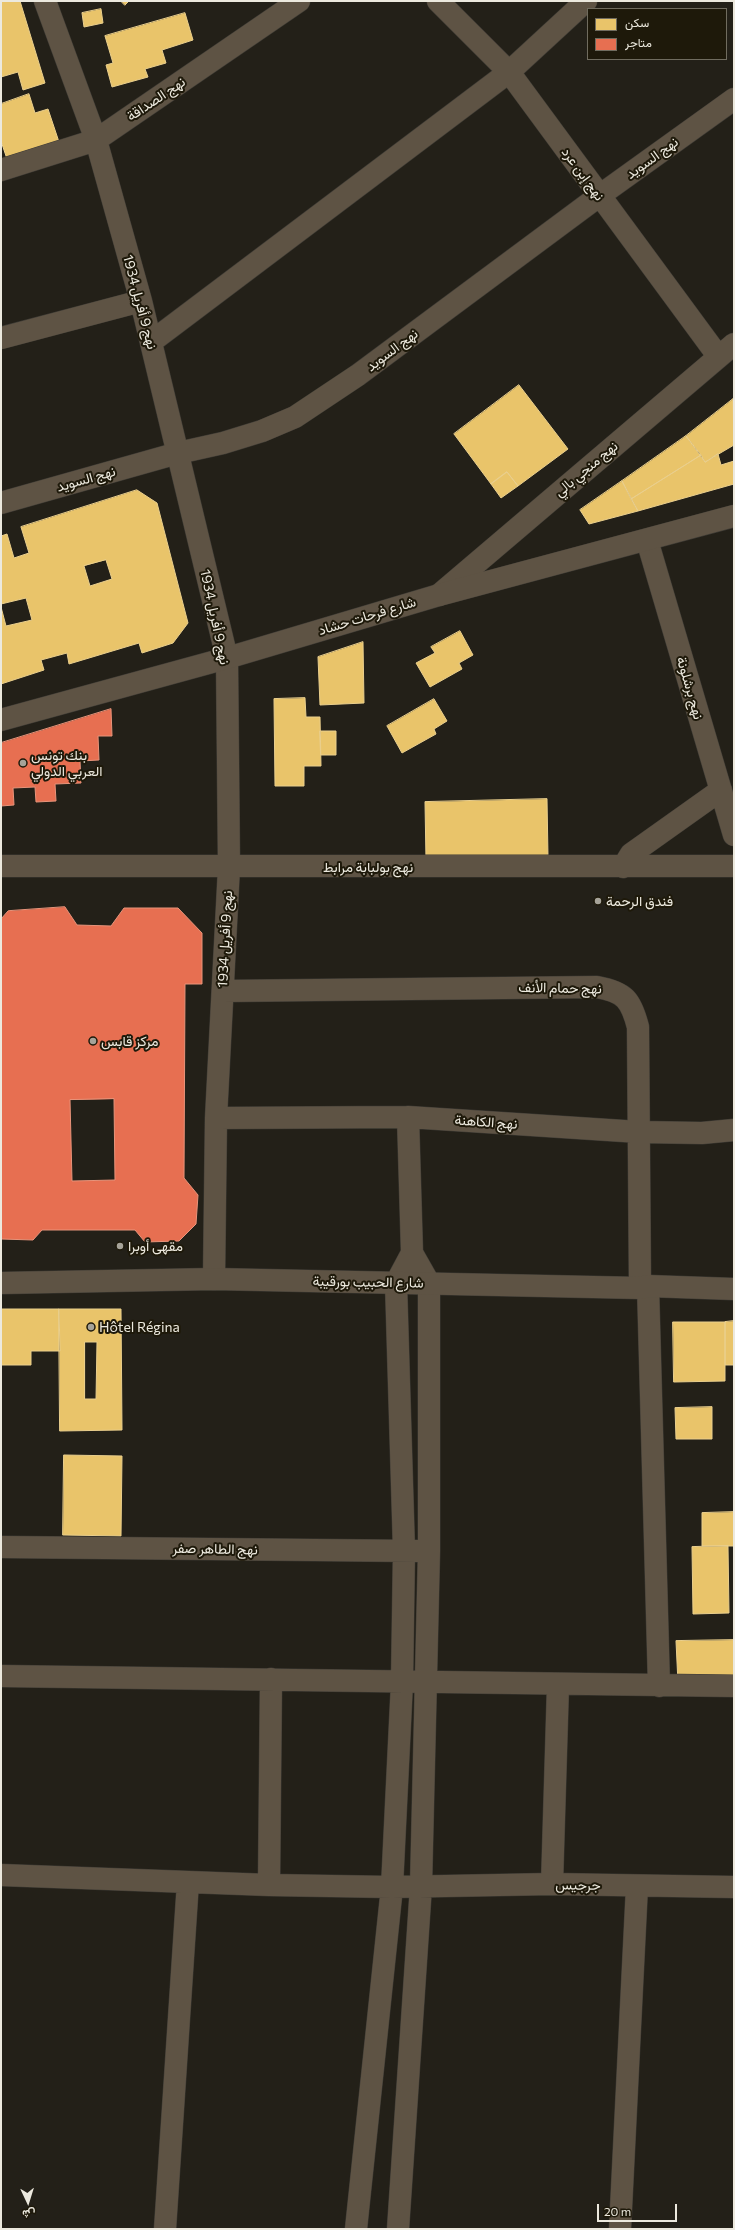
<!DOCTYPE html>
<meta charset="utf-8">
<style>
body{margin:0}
#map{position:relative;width:735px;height:2230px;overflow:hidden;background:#232018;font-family:Commissioner,Vazirmatn,sans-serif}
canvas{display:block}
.frame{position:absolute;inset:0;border:2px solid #ece9de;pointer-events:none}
.legend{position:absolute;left:587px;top:8px;width:140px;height:52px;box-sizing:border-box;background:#1e190a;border:1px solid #706c5f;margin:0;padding:5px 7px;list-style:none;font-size:12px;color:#ece9de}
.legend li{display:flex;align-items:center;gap:8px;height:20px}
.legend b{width:20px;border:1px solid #706c5f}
.north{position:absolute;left:8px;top:2182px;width:40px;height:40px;-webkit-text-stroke:3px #1e190a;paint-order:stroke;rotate:176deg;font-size:11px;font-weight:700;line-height:16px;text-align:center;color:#ece9de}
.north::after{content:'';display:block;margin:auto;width:14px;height:18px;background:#ece9de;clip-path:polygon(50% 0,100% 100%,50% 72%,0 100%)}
.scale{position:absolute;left:597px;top:2204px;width:80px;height:18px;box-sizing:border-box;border:2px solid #ece9de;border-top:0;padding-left:5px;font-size:12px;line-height:14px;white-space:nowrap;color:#ece9de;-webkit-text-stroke:3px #1e190a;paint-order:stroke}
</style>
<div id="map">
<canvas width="735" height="2230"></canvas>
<div class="frame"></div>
<ul class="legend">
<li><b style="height:11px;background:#e9c46a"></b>سكن</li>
<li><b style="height:11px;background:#e76f51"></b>متاجر</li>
</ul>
<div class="north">ش</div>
<div class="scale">20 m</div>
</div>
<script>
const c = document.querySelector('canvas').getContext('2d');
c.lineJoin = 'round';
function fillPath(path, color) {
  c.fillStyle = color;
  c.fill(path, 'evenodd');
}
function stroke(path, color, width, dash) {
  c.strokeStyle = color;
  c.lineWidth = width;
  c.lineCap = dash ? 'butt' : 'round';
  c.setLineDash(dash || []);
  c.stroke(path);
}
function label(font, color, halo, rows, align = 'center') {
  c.font = font + ' Commissioner,Vazirmatn,sans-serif';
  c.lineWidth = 4;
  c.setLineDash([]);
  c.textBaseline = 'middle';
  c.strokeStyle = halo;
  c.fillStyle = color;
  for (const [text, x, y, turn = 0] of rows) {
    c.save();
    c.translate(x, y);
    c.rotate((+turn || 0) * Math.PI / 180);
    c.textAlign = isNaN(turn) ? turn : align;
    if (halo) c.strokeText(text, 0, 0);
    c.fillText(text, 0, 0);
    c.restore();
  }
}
const homes = new Path2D(`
 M1 1H20L45 83 23 90 18 72 1 77Z
 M121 1H129L125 5Z
 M101 9 103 23 84 27 82 13Z
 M185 13 193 40 162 50 166 63 145 69 148 77 112 87 106 65 113 63 105 36Z
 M29 94 35 113 48 109 59 142 7 159 1 141V104Z
 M519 385 568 449 518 486 507 472 491 484 454 434Z
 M733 399 734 445 705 462 686 436Z
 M686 436 701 455 631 499 622 481Z
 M718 454 721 465 734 461V484L638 511 631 499 701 455 705 462Z
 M507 472 518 486 501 498 491 484Z
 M622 481 638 511 589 524 580 510Z
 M137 490 157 503 188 623 173 643 142 653 139 643 69 664 67 653 41 660 44 670 1 684V607L6 626 32 620 26 598 1 604V536L7 534 14 558 29 553 21 527ZM106 560 112 579 90 586 84 566Z
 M460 631 473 655 459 663 462 669 430 687 416 663 435 653 431 647Z
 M363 642 364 703 320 705 318 657Z
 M305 698 306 717H320L321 766H304V786H275L274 699Z
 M434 699 447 721 434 729 436 734 402 753 387 726Z
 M320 731H336V755H321Z
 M547 799 548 857 426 860 425 802Z
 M1 1309H59L60 1351H31V1365H1Z
 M59 1309H121L122 1430 60 1431ZM85 1342H97L96 1399H85Z
 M734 1321V1365H725V1322Z
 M673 1322H725V1381L674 1382Z
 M712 1407V1439H676L675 1408Z
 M64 1455 122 1456 121 1536 63 1535Z
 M734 1512V1546H702V1513Z
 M728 1546 729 1613 693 1614 692 1547Z
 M734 1640V1682L678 1683 676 1641Z`);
fillPath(homes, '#e9c46a');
stroke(homes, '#eacf8d', 1);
const shops = new Path2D(`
 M111 709 112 736H98L99 760 80 761 81 783 55 784 56 801 36 802 35 787 13 788 14 805 1 806V743Z
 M65 907 77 925 111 926 124 908H178L202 933V984H185L184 1178 198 1195 196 1224 179 1241 145 1242 135 1230H42L33 1240 1 1239V919L8 911ZM114 1099 115 1180 72 1181 70 1100Z`);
fillPath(shops, '#e76f51');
stroke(shops, '#e8947b', 1);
const minor = new Path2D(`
 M45 1 96 140 141 301 227 658 229 867 216 1118 214 1279
 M438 1 509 72 718 356
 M1 170 96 140 299 1
 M1 338 141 301
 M151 342 509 72 586 1
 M1 503 178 453 223 443 262 431 295 417 358 375 599 196 734 99
 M647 540 734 835
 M439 595 734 344
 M1 866H734
 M623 867 631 854 721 790
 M223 991 597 987C625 992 631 1000 638 1027L640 1288
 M216 1118 408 1117 639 1132 702 1133 734 1130
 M648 1286 659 1686
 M1 1547 418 1551
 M1 1676 734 1686
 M1 1875 269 1885 392 1887 552 1884 734 1887
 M552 1884 558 1685
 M269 1885 271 1679
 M165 2229 188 1882
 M356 2229 392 1887 402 1682 404 1551 396 1283 412 1253 408 1117
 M398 2229 421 1886 429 1551V1283L412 1253
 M620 2229 637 1886`);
const tertiary = new Path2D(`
 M1 720 227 658 439 595 734 516
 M1 1283 214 1279 640 1288 648 1286 734 1289`);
stroke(minor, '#3e3b35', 23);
stroke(tertiary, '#3e3b35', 23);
stroke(minor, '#5e5344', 22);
stroke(tertiary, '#5e5344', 22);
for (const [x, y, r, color] of [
 [23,763,4,"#a6a399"],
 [598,901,4,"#a6a399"],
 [93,1041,4,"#a6a399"],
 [120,1246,4,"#a6a399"],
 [91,1327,4,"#a6a399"]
]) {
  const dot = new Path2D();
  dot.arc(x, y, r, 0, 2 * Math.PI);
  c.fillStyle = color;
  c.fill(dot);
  stroke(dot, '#1e190a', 1.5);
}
label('14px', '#ece9de', '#1e190a', [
 ["نهج الصداقة",156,99,-34],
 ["نهج السويد",652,158,-36],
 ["نهج إبن عرد",583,174,54],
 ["نهج 9 أفريل 1934",140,302,75],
 ["نهج السويد",392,350,-37],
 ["نهج منجي بالي",586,469,-40],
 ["نهج السويد",86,479,-16],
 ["شارع فرحات حشاد",367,616,-17],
 ["نهج 9 أفريل 1934",215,617,78],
 ["نهج برشلونة",690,688,74],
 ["نهج بولبابة مرابط",368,867],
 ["نهج 9 أفريل 1934",225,939,-87],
 ["نهج حمام الأنف",560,988,1],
 ["نهج الكاهنة",486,1122,4],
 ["شارع الحبيب بورقيبة",368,1282,1],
 ["نهج الطاهر صفر",215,1549,1],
 ["جرجيس",578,1885,1]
]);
label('14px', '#ece9de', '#1e190a', [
 ["بنك تونس",31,755],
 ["العربي الدولي",31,771],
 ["فندق الرحمة",606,901],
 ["مركز قابس",101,1041],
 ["مقهى أوبرا",128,1246],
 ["Hôtel Régina",99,1327]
], 'left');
</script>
